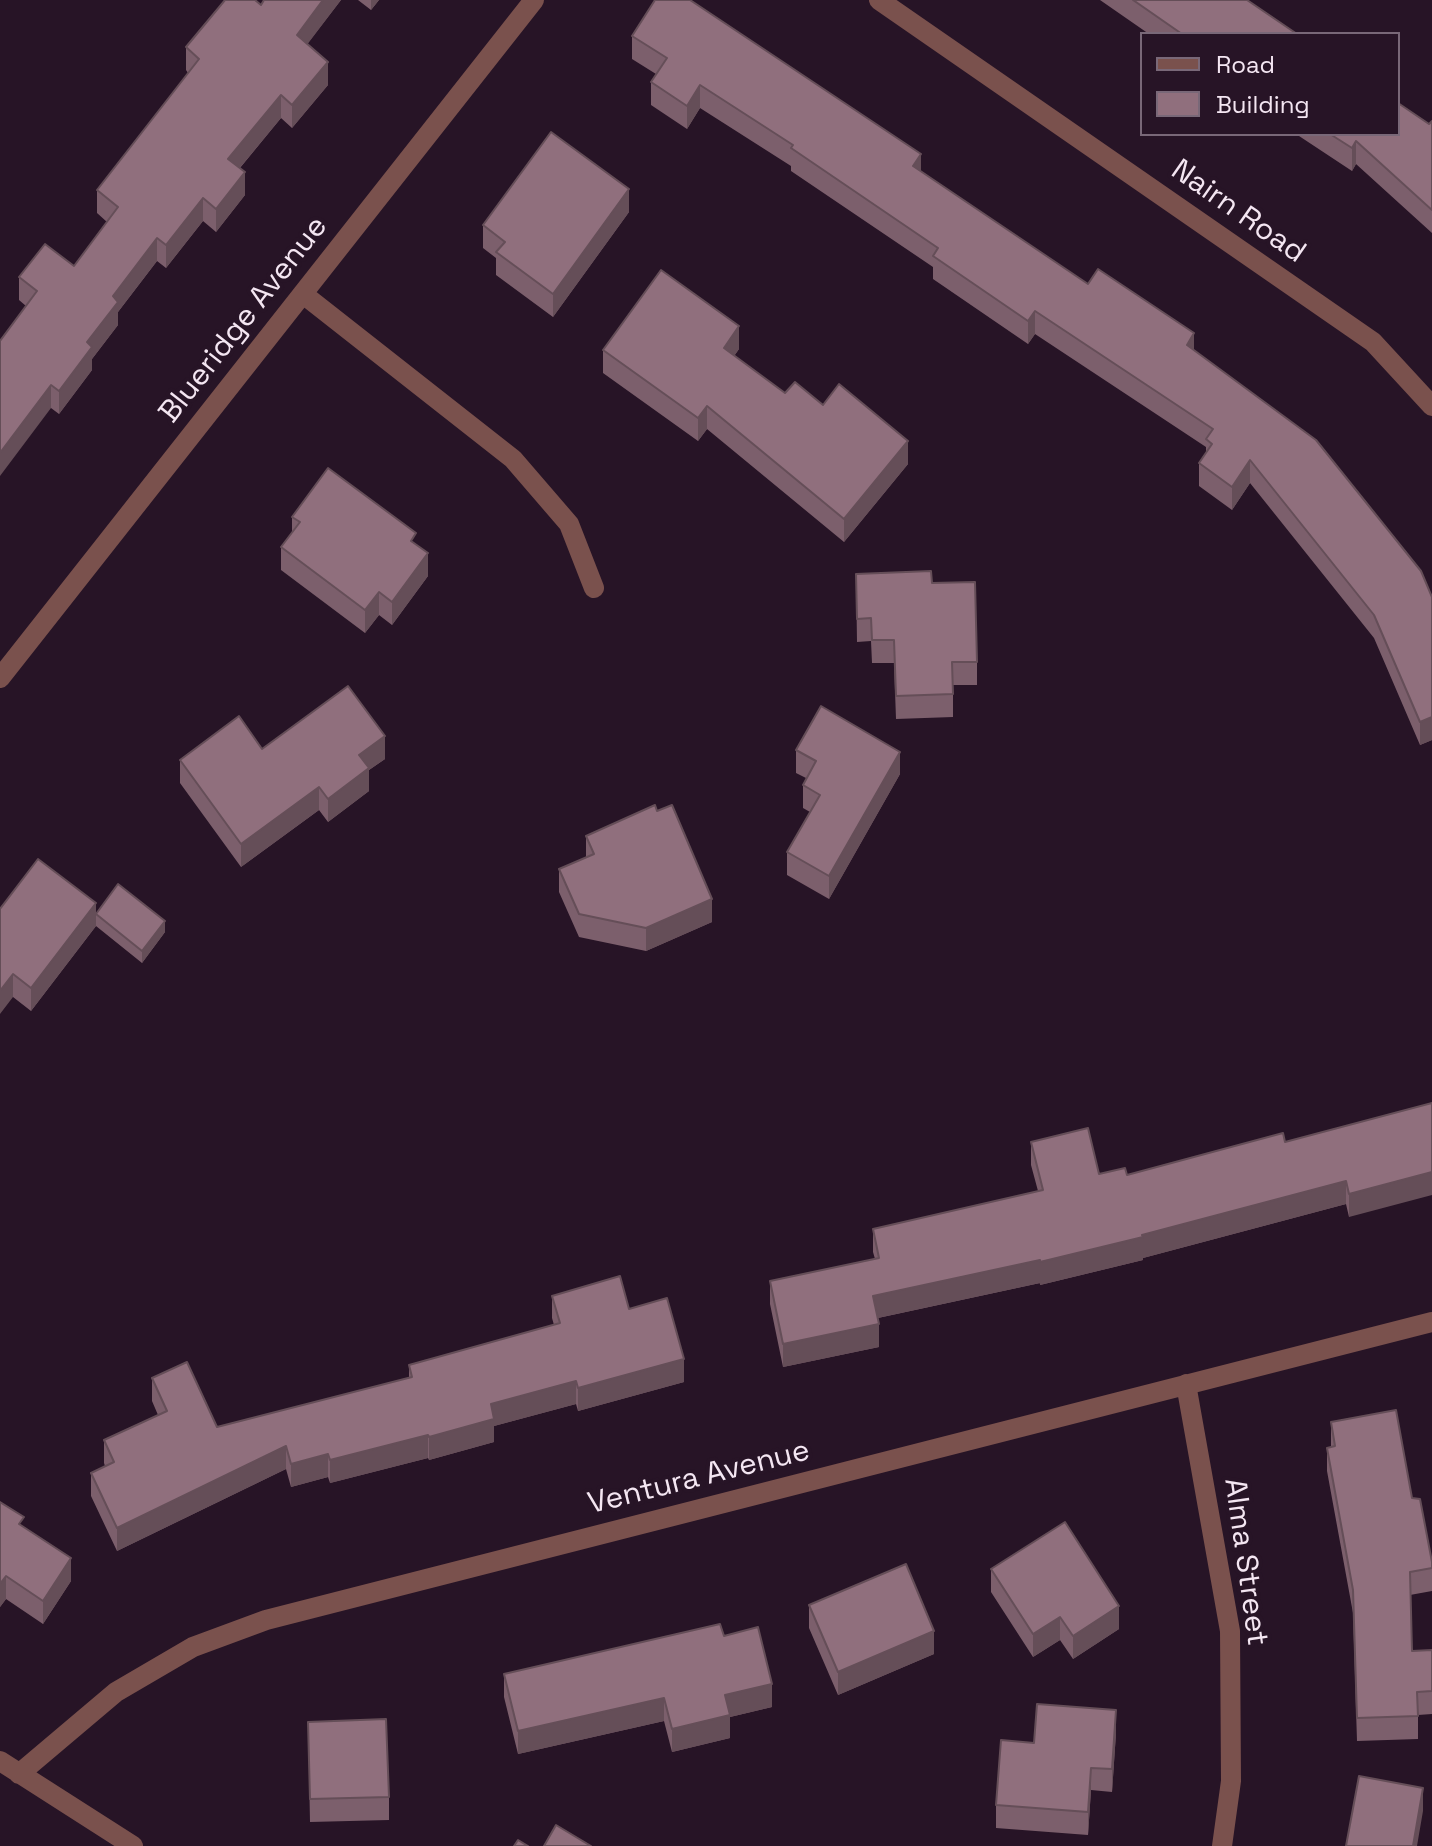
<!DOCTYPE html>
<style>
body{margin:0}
#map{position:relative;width:1432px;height:1846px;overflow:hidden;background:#271426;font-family:"Space Grotesk",sans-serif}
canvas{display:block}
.legend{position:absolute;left:1140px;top:32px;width:260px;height:104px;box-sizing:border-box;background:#271426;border:2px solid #796878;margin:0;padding:10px 14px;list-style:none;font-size:24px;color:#f4e6f2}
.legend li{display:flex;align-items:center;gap:16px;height:40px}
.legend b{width:40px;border:2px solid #796878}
</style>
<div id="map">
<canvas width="1432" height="1846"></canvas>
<ul class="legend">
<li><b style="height:10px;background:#7a514d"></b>Road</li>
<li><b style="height:22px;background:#906f7d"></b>Building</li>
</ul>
</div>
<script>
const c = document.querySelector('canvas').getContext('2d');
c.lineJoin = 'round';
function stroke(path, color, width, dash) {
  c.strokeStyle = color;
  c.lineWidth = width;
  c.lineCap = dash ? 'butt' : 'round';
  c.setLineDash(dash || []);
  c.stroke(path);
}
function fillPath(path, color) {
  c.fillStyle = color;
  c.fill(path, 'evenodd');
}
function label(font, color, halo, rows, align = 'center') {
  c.font = font + ' "Space Grotesk",sans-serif';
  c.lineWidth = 8;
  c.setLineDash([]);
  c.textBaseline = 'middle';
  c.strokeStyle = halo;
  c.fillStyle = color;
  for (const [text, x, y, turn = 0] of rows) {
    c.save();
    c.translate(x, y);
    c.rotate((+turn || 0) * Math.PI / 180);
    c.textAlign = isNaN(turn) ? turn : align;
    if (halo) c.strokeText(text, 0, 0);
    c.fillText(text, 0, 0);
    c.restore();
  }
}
stroke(new Path2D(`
 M879 0 1373 342 1432 406
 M303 294 513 459 569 524 594 588
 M0 678 534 0
 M1186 1384 1230 1631 1231 1781 1222 1846
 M0 1761 133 1846
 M19 1774 116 1692 193 1647 266 1620 1432 1322`), '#7a514d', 20);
fillPath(new Path2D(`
 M341 0 307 44 328 85 292 128 281 118 240 168 245 195 216 232 203 221 166 268 157 261 118 312V325L92 359V370L59 414 51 408 26 306 19 300V277L74 266 107 222 97 213V190L188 73 186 70V47L261 5Z
 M358 0H379L371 10Z
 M1100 0H1247L1297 34H1149Z
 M632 36 921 171 1088 284 1194 351 1432 597V740L1420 745 1374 638 1250 483 1232 510 1199 486V463L1206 454V447L1035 334 1028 344 933 279V267L791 171V166L700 108 687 129 651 105V82L656 74 632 59Z
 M1432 121V233L1356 164 1352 171 1296 134H1398L1429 124Z
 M629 212 553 317 496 275V258L483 248V225Z
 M739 349 734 356 785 393 823 405 908 464 844 542 707 429 698 441 603 373V350Z
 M292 517 416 544 428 576 392 625 379 615 365 633 281 570V547L292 533Z
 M856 574 932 583 977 662V685H953V717L896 719 894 663H872L871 641 857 642Z
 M262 749 385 759 369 770V791L328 822 319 810 241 867 180 783V760Z
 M796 750 900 774 829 899 787 875V852L810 812 803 808V785L806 778 796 773Z
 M586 836 712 922 646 951 579 937 559 892V869L586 858Z
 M0 909 96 926 31 1011 13 997Z
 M96 914 165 932 142 963 96 926Z
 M1432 1103 1349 1217 1346 1204 1143 1258V1260L1040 1285V1283L878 1318 879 1347 783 1367 770 1304V1281L875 1259 873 1252V1229L1038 1191 1031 1165V1142L1099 1174 1127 1175 1285 1142Z
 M552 1296 629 1309 684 1382 578 1411 576 1404 494 1426V1442L429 1460 428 1458 330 1483 328 1477 291 1487 286 1469 117 1551 91 1496V1473L105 1466 104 1463V1440L158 1415 152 1401V1378L217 1427 409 1378V1365L554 1325 552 1318Z
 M1331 1422 1412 1498 1432 1562V1591L1410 1595 1412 1651 1432 1650V1714L1418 1715V1739L1357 1741 1353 1613 1327 1471V1448L1331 1447Z
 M0 1502 71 1581 43 1624 6 1599 0 1607Z
 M991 1569 1119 1629 1073 1659 1060 1640 1033 1657 991 1592Z
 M809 1605 934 1654 838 1695 809 1628Z
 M724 1636 772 1707 730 1717V1738L672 1752 664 1721 518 1754 504 1697V1674Z
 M308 1722 389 1797V1820L310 1822Z
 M1116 1733 1112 1792 1091 1790 1088 1835 996 1828V1805L1034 1743Z`), '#7c5f6c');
fillPath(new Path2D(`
 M323 0H341L297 58V35Z
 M371 0H379L371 10Z
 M328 62V85L292 128V105Z
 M700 85V108L687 129V106Z
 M281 95V118L228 182V159Z
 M1356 141V164L1352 171V148Z
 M921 154V177L913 166Z
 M245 172V195L216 232V209Z
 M629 189V212L553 317V294Z
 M203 198V221L166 268V245Z
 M157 238V261L118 312V325L92 359V370L59 414V391L113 296Z
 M1035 311V334L1028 344V321Z
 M739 326V349L724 371V348Z
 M1194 333V356L1187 345Z
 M51 385V408L0 476V453Z
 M707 406V429L698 441V418Z
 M908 441V464L844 542V519Z
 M1250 460V483L1232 510V487Z
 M428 553V576L392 625V602Z
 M379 592V615L365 633V610Z
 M1432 717V740L1420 745V722Z
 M385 736V759L369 770V791L328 822V799L359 755Z
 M900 752V774L829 899V876Z
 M319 787V810L241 867V844Z
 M712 899V922L646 951V928Z
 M96 903V926L31 1011V988Z
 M165 921V932L142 963V951Z
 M13 974V997L0 1014V991Z
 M1432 1172V1195L1349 1217V1194Z
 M1346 1181V1204L1143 1258V1260L1040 1285V1262Z
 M1040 1260V1283L873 1319V1296Z
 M879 1324V1347L783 1367V1344Z
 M684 1359V1382L578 1411V1388Z
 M576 1381V1404L494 1426V1442L429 1460V1437L491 1404Z
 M428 1435V1458L330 1483V1460Z
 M286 1446V1469L117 1551V1528Z
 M328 1454V1477L291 1487V1464Z
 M71 1558V1581L43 1624V1601Z
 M6 1576V1599L0 1607V1584Z
 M1119 1606V1629L1073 1659V1636Z
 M1060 1617V1640L1033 1657V1634Z
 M934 1631V1654L838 1695V1672Z
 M772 1684V1707L730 1717V1738L672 1752V1729L725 1695Z
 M664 1698V1721L518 1754V1731Z
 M1116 1710V1733L1112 1792V1769Z
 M1091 1768V1790L1088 1835V1812Z
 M1423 1788V1811L1417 1846H1413Z`), '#654e58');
const building = new Path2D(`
 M225 0H255L261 5 264 0H323L297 35 328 62 292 105 281 95 228 159 245 172 216 209 203 198 166 245 157 238 113 296 118 302 87 342 92 347 59 391 51 385 0 453V341L37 291 19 277 45 244 74 266 118 207 97 190 199 59 186 47Z
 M655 0H690L921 154 913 166 1088 284 1098 269 1194 333 1187 345 1316 440 1421 571 1432 597V717L1420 722 1374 615 1250 460 1232 487 1199 463 1212 444 1206 439 1213 429 1035 311 1028 321 933 256 938 248 791 148 793 145 700 85 687 106 651 82 667 58 632 36Z
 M1133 0H1247L1297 34H1182Z
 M1398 103 1429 124 1432 121V210L1356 141 1352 148 1330 134H1398Z
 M551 132 629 189 553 294 496 252 505 242 483 225Z
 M661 270 739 326 724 348 785 393 795 382 823 405 839 384 908 441 844 519 707 406 698 418 603 350Z
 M328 468 416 533 411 541 428 553 392 602 379 592 365 610 281 547 300 522 292 517Z
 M931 571 932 583 975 582 977 662H952L953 694 896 696 894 640H872L871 618 857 619 856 574Z
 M348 686 385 736 359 755 369 768 328 799 319 787 241 844 180 760 239 716 262 749Z
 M821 706 900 752 829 876 787 852 820 795 803 785 816 761 796 750Z
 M655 805 657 811 672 805 712 899 646 928 579 914 559 869 594 854 586 836Z
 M38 859 96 903 31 988 13 974 0 991V909Z
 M118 884 165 921 142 951 96 914Z
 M1432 1103V1172L1349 1194 1346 1181 1142 1235 1143 1237 1040 1262V1260L873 1296 879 1324 783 1344 770 1281 879 1258 873 1229 1043 1190 1031 1142 1088 1128 1099 1174 1125 1168 1127 1175 1283 1133 1285 1142Z
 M620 1276 629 1309 667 1298 684 1359 578 1388 576 1381 491 1404 494 1419 429 1437 428 1435 330 1460 328 1454 291 1464 286 1446 117 1528 91 1473 114 1462 104 1440 167 1411 152 1378 187 1362 217 1427 412 1377 409 1365 560 1323 552 1296Z
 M1396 1410 1412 1498 1420 1499 1432 1562V1568L1410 1572 1412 1651 1432 1650V1691L1417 1692 1418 1716 1357 1718 1353 1590 1327 1448 1335 1446 1331 1422Z
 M0 1502 24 1517 19 1524 71 1558 43 1601 6 1576 0 1584Z
 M1065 1522 1119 1606 1073 1636 1060 1617 1033 1634 991 1569Z
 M906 1564 934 1631 838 1672 809 1605Z
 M720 1624 724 1636 758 1627 772 1684 725 1695 730 1715 672 1729 664 1698 518 1731 504 1674Z
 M1037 1704 1116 1710 1112 1769 1091 1768 1088 1812 996 1805 1001 1740 1034 1743Z
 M386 1719 389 1797 310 1799 308 1722Z
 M1359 1776 1423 1788 1413 1846H1346Z
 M556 1825 591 1846H544Z
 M518 1840 528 1846H514Z`);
fillPath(building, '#906f7d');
stroke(building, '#654e58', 2);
label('30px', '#f4e6f2', '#271426', [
 ["Nairn Road",1238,212,35],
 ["Blueridge Avenue",244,320,-52],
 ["Ventura Avenue",699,1478,-14],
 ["Alma Street",1245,1562,82]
]);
</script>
